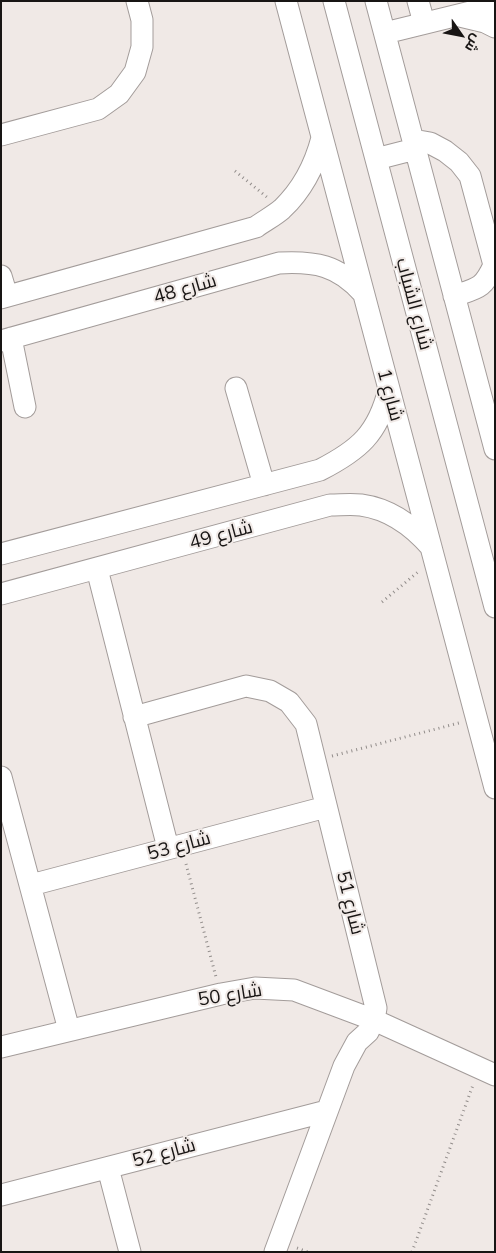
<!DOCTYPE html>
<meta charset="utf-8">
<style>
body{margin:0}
#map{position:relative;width:496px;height:1253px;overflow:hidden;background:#f0e9e6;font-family:Mulish,Cairo,sans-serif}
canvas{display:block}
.frame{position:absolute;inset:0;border:2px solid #181514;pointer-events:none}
.north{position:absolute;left:436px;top:10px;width:50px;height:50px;-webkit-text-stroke:4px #f0e9e6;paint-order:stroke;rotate:123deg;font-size:14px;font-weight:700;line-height:20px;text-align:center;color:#181514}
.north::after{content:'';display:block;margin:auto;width:18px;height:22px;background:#181514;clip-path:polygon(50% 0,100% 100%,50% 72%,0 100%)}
</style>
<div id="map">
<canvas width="496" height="1253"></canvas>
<div class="frame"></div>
<div class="north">ش</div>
</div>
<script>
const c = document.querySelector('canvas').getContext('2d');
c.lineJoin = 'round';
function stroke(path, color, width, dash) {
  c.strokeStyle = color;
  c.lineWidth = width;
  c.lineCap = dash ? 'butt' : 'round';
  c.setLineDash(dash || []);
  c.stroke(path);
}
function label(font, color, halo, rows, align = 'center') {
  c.font = font + ' Mulish,Cairo,sans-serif';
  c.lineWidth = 4;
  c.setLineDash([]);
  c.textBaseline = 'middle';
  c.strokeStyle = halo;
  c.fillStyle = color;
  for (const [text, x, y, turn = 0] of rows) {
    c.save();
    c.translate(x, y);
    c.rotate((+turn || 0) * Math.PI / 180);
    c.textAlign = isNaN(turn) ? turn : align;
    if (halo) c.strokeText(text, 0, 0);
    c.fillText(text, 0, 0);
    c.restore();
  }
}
const minor = new Path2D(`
 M286 1 495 788
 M334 1 495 607
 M376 1 495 449
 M418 1 424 23
 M460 16 485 22 495 27
 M385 33 495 6
 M1 135 98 109 119 94 135 72 142 47V20L137 1
 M413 140 430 143 445 151 459 162 470 176 494 265C483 289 478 288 454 296
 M376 159 415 149
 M1 276 7 296
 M1 298 256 227C264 221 274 216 282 209 302 190 315 165 322 138
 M11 338 25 407
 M1 341 279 263C315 261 338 265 363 293
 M236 388 264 485
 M1 554 320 470C359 450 378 434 389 389
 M97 569 168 848
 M1 594 330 505C340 505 351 504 361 505 390 509 412 525 431 547
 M134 717 246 686 270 691 289 702 306 724 376 1008 374 1020 368 1032 357 1042 344 1066 275 1252
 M1 777 69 1030
 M31 885 326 807
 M1 1047 221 994 255 988 294 990 374 1020 495 1075
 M108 1168 130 1252
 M1 1195 327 1111`);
stroke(minor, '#a39c9a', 23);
stroke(new Path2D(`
 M235 171 268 198
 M382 602 418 572
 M332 756 459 723
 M186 864 216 977
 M297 1248 308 1252
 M412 1252 473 1085`), '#928d8b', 3, [1, 4]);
stroke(minor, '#fff', 21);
label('19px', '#181514', '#f0e9e6', [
 ["شارع 48",185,289,-16],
 ["شارع الشباب",414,304,75],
 ["شارع 1",390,395,75],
 ["شارع 49",221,535,-15],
 ["شارع 53",179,846,-15],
 ["شارع 51",350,903,76],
 ["شارع 50",230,995,-9],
 ["شارع 52",164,1153,-15]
]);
</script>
